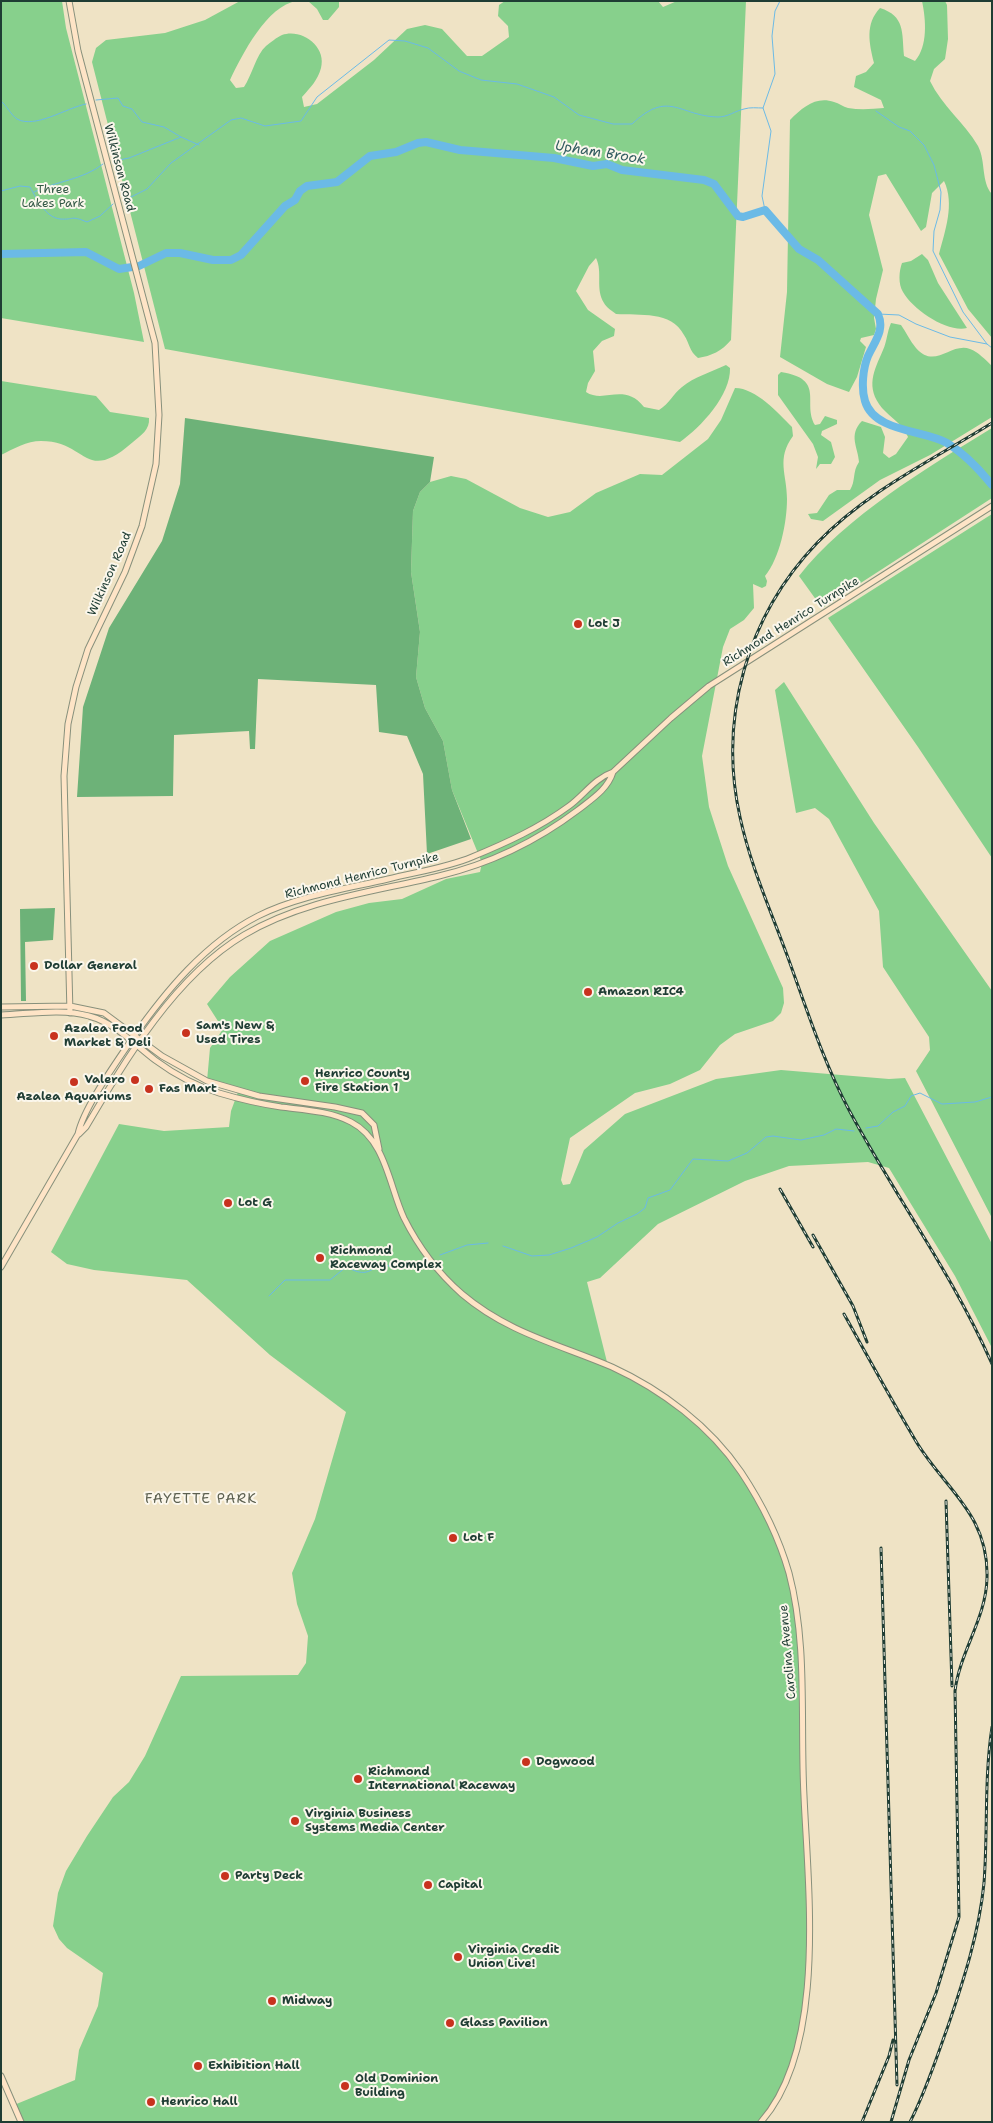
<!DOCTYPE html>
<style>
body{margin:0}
#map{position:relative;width:993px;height:2123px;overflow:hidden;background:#efe3c5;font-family:"Shantell Sans",sans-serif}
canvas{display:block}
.frame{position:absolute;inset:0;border:2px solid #1f3d34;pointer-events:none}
</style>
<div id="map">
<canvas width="993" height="2123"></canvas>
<div class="frame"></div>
</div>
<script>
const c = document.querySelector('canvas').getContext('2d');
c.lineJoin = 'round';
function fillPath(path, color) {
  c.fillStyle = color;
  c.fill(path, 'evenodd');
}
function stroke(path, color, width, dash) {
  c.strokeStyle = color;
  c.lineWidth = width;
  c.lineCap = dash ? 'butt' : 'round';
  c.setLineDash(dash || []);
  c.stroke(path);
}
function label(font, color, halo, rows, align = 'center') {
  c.font = font + ' "Shantell Sans",sans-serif';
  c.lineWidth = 4;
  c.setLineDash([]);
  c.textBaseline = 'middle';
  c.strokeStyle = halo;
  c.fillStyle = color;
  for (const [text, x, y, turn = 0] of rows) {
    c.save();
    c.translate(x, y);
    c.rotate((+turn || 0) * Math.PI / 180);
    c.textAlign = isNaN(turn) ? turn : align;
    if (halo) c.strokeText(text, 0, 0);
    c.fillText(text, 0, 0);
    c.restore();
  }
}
fillPath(new Path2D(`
 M1 1H62L66 28 134 293 144 342 1 318Z
 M240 1H297C267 5 242 55 230 80L236 88 244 87C252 75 256 55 266 46 270 43 277 37 282 35 301 28 327 46 321 68 318 80 310 88 302 97L304 107 317 104 374 60 407 29 425 25 442 29 467 56H482L509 37 508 26 498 16 499 5 505 1H658L663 7 677 1H746L731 340C722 351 711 356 698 358 689 351 690 344 684 335 671 310 640 316 616 314 612 311 606 307 604 303 595 289 603 272 596 258L589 266 576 291 588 310 615 329 614 336 602 341 593 351 595 371 588 383 586 392C604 404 624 382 644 407L659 410C670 403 673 394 682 387 694 377 711 372 726 365L730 368C731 395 701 427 680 442L165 349 92 62 96 48 106 40 165 33 205 20Z
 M308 1H339V7L328 20H323L317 9Z
 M922 1H945L947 5 948 39 945 59 934 69 930 81C942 106 964 122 978 146 986 161 981 182 992 194V338L968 309 939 254C945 231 955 204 944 181L932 193 926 227 921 231 886 174 878 176 869 215 883 270 876 299 874 318 876 329 874 335 861 338 860 341 866 347 857 377 849 392 827 384 780 357 787 292 790 120C803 107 816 96 834 102 839 103 843 107 848 108 860 110 872 109 884 108L881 100 854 87 856 76 866 72 874 63C869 43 865 24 880 8 905 16 902 32 904 56L915 61C928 46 926 20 922 1Z
 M922 254 928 260 938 283 967 328C948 333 913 310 903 292 898 284 899 271 902 263L911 261Z
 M891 323 901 325C906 332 910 341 916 348 935 370 951 342 970 349 978 352 986 360 992 366V417L930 455 880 480 823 521 811 519 808 514 817 513 829 495 837 490H850C856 481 852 472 859 462 858 447 848 435 862 421L881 427 885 437 883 453 889 458 896 454 908 437C903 424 891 418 882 408 865 387 874 371 883 350 887 341 887 332 891 323Z
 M781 372C826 379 802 403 815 425L820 424 825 416 837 420V424L822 431 821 435 831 442 835 457 831 464H820L816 469 818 457 813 444 778 395V375Z
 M1 381 96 396 110 412 149 418C150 430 141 435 133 442 84 485 88 441 41 441 27 441 13 449 1 455Z
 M735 388C756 388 778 413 792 427L793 436C776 459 787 474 787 499 787 522 780 558 765 576L767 581 766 586 762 588 753 584 754 608 744 620 730 629 723 647 702 756 709 807 728 866 783 988 784 1003 781 1013 773 1021 735 1034 720 1045 700 1070 670 1084 635 1093 570 1138 561 1180 563 1185 570 1184 584 1150 625 1114 716 1079 781 1070 889 1079 905 1078 992 1244V1348L955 1276 889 1168 868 1162 789 1166 745 1181 658 1224 600 1278 587 1282 608 1366C639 1382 670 1400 697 1423 738 1457 774 1523 789 1574 794 1592 795 1612 798 1630L809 1972 803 2021 785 2081 761 2122H21L14 2105 75 2080 79 2050 98 2006 103 1973 67 1948 59 1939 53 1926 58 1893 66 1871 87 1836 113 1797 129 1782 145 1756 181 1676 298 1675 306 1663 308 1636 297 1604 292 1573 315 1519 346 1412 270 1355 187 1280 94 1270 67 1264 51 1252 119 1124 164 1131 229 1127 231 1111 238 1092 207 1081 210 1048 223 1029 207 1004 230 977 270 941 336 912 369 903 402 899 446 879 480 872 482 863 452 790 443 741 425 708 416 677 420 632 411 572 413 511 420 492 430 482 451 476 466 479 520 508 548 517 570 512 596 493 640 474 662 475 708 439 721 420Z
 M992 428V498L822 608 799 576C845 517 928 467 992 428Z
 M992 514V858L918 747 828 618Z
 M784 682 874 823 992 991V1218L916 1071 930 1050 929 1037 883 967 879 911 829 819 815 808 796 813 775 690Z`), '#87d08c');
fillPath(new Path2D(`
 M185 418 434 457 430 482 420 492 413 511 411 572 420 632 416 677 425 708 443 741 452 790 471 839 427 854 423 774 407 736 379 732 376 685 258 679 255 749H250L249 731 174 735 173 796 77 797 83 707 109 628 162 541 180 484Z
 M55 908 53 940 25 942 26 1001H21L20 909Z`), '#6db278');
stroke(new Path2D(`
 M96 100 118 98 123 106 132 109 142 122 164 127 181 137
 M1 101C7 106 11 115 17 119 35 129 66 108 86 104
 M876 111 899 127 910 131 924 145 934 165 941 192 940 210 934 231 933 251 963 312 987 344
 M114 161 129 158 181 137 199 145
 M1 191 20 186 30 187C37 199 45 217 60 219 75 220 70 215 87 222L100 216 113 204
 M34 192C56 181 83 180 103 164
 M125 200 147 189 171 163 231 120 241 118 265 126 301 121 317 97 389 40 405 41 428 48 459 71 481 80 517 84 554 97 579 115 613 124H632C669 89 679 116 718 117 728 117 735 111 744 109 750 107 757 108 763 108
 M765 210 762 196 771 131 763 108 775 74 772 36 775 11 780 1
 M878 314 899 315 916 324 950 337 987 344 992 348
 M866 1128 878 1126 893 1112 905 1106 911 1096 920 1093 942 1104 975 1102 992 1097
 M503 1246 532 1256 549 1255 571 1248 597 1237 618 1223 637 1214 645 1208 648 1198 670 1190 693 1159 728 1161 747 1153 766 1137 773 1136 801 1140 824 1135 836 1129 854 1131
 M440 1255 467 1245 488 1243
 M269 1296 285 1280H330L346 1267C361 1274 366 1275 379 1265L401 1267 415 1264`), '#6bbae6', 1);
stroke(new Path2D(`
 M1 254 86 252 119 269 139 266 166 253H180L213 260H231L241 255 285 206 295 200 300 191 307 186 337 182 370 156 396 152 418 143 426 142 460 150 554 158 593 166 607 164 622 170 704 180 714 184 738 216 743 217 765 210 799 249 818 260 878 314C885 330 875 341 868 356 863 368 861 388 865 401 874 432 924 430 947 443 965 454 979 469 992 485`), '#6bbae6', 8);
const secondary = new Path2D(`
 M69 1 78 51 155 343 159 415 156 464 142 526 125 572 88 649 76 687 68 724 64 776 70 1013
 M1 1007 70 1006 104 1013 162 1056 207 1081 259 1096 335 1107 362 1113 374 1125 379 1149
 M1 1015C29 1014 62 1008 89 1016 115 1023 134 1044 155 1060 174 1074 196 1086 219 1093 239 1099 261 1104 281 1107 305 1110 330 1111 351 1122 386 1140 389 1186 404 1218 418 1246 438 1273 462 1294 508 1333 558 1344 612 1367 662 1390 710 1426 741 1472 761 1502 779 1538 789 1573 808 1645 800 1722 804 1796 808 1889 827 2047 761 2122
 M79 1134 86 1127C126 1059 175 976 244 935 303 900 373 892 439 876 489 864 537 841 578 810 592 799 608 789 613 772
 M1 1267 78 1134C84 1107 116 1063 132 1039 165 992 205 943 258 916 298 896 345 889 388 879 416 872 446 868 472 857 506 843 539 828 569 806 584 795 595 778 613 772L671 718 709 686 992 506
 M1 2076 21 2122`);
stroke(secondary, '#87907c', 7);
stroke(secondary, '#fee4c6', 5);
const rail = new Path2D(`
 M992 423C932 460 866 492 817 543 747 616 718 718 740 817 750 864 770 909 787 955 806 1007 823 1061 849 1110 895 1196 953 1275 992 1364
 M780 1189 813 1247
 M813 1235 853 1306 867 1342
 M844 1314C868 1357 892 1401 917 1443 946 1490 989 1515 987 1578 986 1619 960 1651 955 1691L959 1917 936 1993 909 2060 891 2122
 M946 1501 952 1686
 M881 1548 897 2085
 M862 2122 889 2056 893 2040
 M910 2122C926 2091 936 2059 948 2026 964 1979 979 1933 984 1883 988 1831 984 1779 992 1727`);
stroke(rail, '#1f3d34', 3);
stroke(rail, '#fbf7ec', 1, [4]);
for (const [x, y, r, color] of [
 [578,624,5,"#c8321e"],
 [34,966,5,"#c8321e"],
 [588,992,5,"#c8321e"],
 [186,1033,5,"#c8321e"],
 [54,1036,5,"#c8321e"],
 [135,1080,5,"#c8321e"],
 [305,1081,5,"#c8321e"],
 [74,1082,5,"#c8321e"],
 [149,1089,5,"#c8321e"],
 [228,1203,5,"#c8321e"],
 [320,1258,5,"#c8321e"],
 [453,1538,5,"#c8321e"],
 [526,1762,5,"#c8321e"],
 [358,1779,5,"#c8321e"],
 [295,1821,5,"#c8321e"],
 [225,1876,5,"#c8321e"],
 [428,1885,5,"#c8321e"],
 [458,1957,5,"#c8321e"],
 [272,2001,5,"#c8321e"],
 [450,2023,5,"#c8321e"],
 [198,2066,5,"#c8321e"],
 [345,2086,5,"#c8321e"],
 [151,2102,5,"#c8321e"]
]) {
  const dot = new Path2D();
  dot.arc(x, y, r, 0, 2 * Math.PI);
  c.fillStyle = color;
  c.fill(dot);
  stroke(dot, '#fbf7ec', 2);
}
label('12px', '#1f3d34', '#fbf7ec', [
 ["Wilkinson Road",119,168,75],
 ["Wilkinson Road",110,574,-66],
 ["Richmond Henrico Turnpike",791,622,-32],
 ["Richmond Henrico Turnpike",362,876,-14],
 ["Carolina Avenue",788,1652,-95]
]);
label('12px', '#345a46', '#fbf7ec', [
 ["Three",53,190],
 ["Lakes Park",53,204]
]);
label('bold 12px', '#1f3d34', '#fbf7ec', [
 ["Lot J",588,624],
 ["Dollar General",44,966],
 ["Amazon RIC4",598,992],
 ["Sam's New &",196,1026],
 ["Used Tires",196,1040],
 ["Azalea Food",64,1029],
 ["Market & Deli",64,1043],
 ["Henrico County",315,1074],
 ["Fire Station 1",315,1088],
 ["Valero",125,1080,"right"],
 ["Fas Mart",159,1089],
 ["Azalea Aquariums",74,1097,"center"],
 ["Lot G",238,1203],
 ["Richmond",330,1251],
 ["Raceway Complex",330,1265],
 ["Lot F",463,1538],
 ["Dogwood",536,1762],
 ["Richmond",368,1772],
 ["International Raceway",368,1786],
 ["Virginia Business",305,1814],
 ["Systems Media Center",305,1828],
 ["Party Deck",235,1876],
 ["Capital",438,1885],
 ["Virginia Credit",468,1950],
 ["Union Live!",468,1964],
 ["Midway",282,2001],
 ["Glass Pavilion",460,2023],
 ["Exhibition Hall",208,2066],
 ["Old Dominion",355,2079],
 ["Building",355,2093],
 ["Henrico Hall",161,2102]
], 'left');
label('italic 14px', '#325c60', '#fbf7ec', [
 ["Upham Brook",600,153,9]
]);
c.letterSpacing = '1px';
label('14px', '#5c6050', '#fbf7ec', [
 ["FAYETTE PARK",201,1499]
]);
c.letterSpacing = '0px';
</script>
